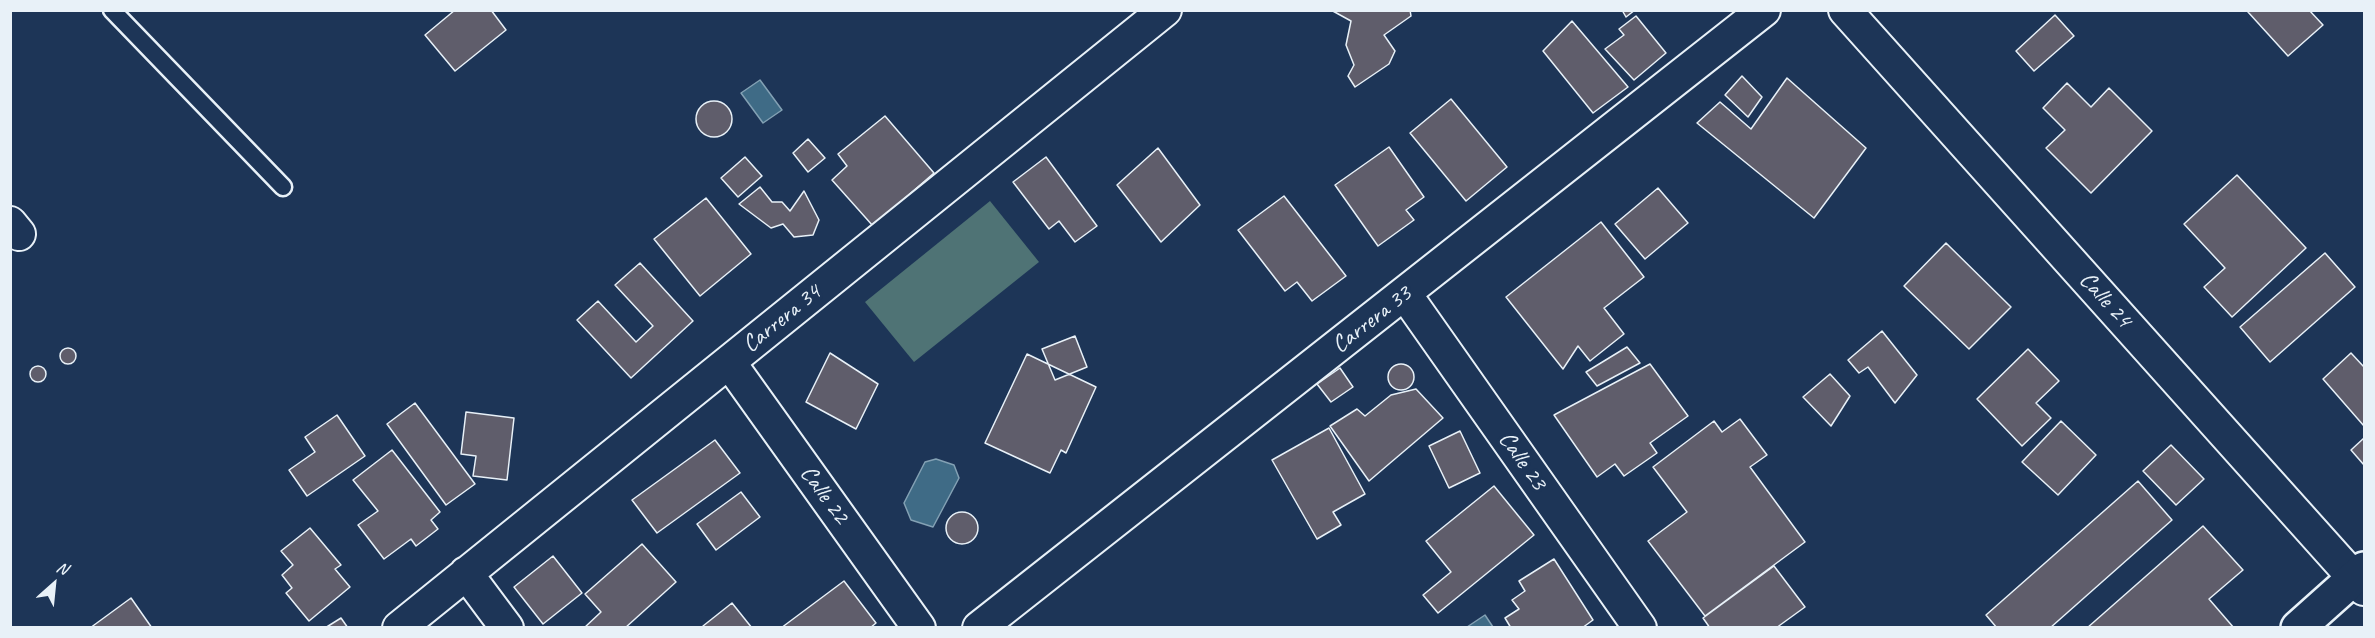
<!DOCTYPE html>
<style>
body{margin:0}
#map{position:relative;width:2375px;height:638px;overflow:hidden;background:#1d3557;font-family:Caveat,sans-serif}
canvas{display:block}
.frame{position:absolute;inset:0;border:12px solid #e8f1f8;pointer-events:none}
.north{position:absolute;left:24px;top:554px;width:60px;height:60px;-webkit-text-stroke:4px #1d3557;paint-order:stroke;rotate:27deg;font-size:16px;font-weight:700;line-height:24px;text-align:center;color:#e8f1f8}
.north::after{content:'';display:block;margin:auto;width:21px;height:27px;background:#e8f1f8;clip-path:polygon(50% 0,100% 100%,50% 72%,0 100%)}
</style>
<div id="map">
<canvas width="2375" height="638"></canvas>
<div class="frame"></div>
<div class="north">N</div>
</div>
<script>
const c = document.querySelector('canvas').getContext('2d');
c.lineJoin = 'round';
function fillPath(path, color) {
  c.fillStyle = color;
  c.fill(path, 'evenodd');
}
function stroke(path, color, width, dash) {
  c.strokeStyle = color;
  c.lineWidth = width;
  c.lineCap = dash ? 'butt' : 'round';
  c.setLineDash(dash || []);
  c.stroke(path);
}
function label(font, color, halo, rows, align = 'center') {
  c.font = font + ' Caveat,sans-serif';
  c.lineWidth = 6;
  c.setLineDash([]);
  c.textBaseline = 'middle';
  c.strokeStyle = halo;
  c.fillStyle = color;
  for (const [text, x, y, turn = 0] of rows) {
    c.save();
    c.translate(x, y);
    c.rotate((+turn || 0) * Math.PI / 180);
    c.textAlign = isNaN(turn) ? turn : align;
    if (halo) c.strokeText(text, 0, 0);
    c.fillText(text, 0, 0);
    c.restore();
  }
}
fillPath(new Path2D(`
 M990 201 1039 262 914 362 865 302Z`), '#4f7375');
const water = new Path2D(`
 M760 80 782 110 763 123 741 93Z
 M936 459 954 465 959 478 933 527 911 520 904 503 925 462Z
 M1485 615 1493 627H1467Z`);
fillPath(water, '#3f6b86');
stroke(water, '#83a1b4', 1.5);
const building = new Path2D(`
 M455 10H491L506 30 455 71 425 35Z
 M1331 10H1410L1411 16 1384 35 1395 51 1389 64 1355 87 1348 76 1354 65 1346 45 1351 21Z
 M1622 10H1635L1626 17Z
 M2250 10H2309L2323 25 2288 56 2248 12Z
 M2055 15 2074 36 2034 71 2016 51Z
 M1636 16 1666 53 1634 80 1605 49 1624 35 1619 29Z
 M1572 21 1628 87 1593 113 1543 51Z
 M1742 76 1762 97 1748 117 1725 95Z
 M1787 78 1866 148 1814 218 1697 123 1720 102 1751 129Z
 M2067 83 2091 107 2109 88 2152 131 2091 193 2046 148 2065 130 2043 108Z
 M1451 99 1507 167 1466 201 1410 133Z
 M696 119a18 18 0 1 1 36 0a18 18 0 1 1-36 0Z
 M885 116 934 173 873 226 832 180 847 166 838 154Z
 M808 139 825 158 808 172 793 153Z
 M1389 147 1424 197 1406 210 1414 220 1378 246 1335 185Z
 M1158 148 1200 205 1161 242 1117 185Z
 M745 157 762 176 738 197 721 178Z
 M1046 157 1097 226 1075 242 1059 221 1049 229 1013 182Z
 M2237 175 2306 248 2232 317 2204 287 2225 268 2184 224Z
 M760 187 772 202H782L790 211 804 191 819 220 813 235 794 237 783 224 771 228 739 204Z
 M1658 188 1688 223 1645 259 1615 224Z
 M1284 196 1346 276 1312 301 1297 282 1285 291 1238 230Z
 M706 198 751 254 700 296 654 239Z
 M1601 222 1644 277 1604 308 1624 334 1590 361 1578 346 1563 369 1506 297Z
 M1946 243 2011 307 1969 349 1904 286Z
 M2325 253 2355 287 2270 362 2240 327Z
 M640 263 693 321 631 378 577 320 598 301 636 342 653 326 615 285Z
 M1882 331 1917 375 1895 403 1868 367 1859 373 1848 360Z
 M1075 336 1087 367 1055 380 1042 349Z
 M1627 347 1640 363 1597 386 1586 372Z
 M60 356a8 8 0 1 1 16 0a8 8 0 1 1-16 0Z
 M2028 349 2059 381 2036 403 2051 418 2022 446 1977 399Z
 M830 353 878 384 856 429 806 402Z
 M2351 353 2364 367V426L2323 379Z
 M1027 354 1096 387 1066 453 1061 450 1050 473 985 443Z
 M1650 364 1688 416 1650 443 1657 453 1624 476 1615 464 1597 477 1554 415Z
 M1388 377a13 13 0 1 1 26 0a13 13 0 1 1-26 0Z
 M30 374a8 8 0 1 1 16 0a8 8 0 1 1-16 0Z
 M1340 368 1353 387 1331 402 1317 384Z
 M1830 374 1850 396 1831 426 1803 397Z
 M1416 389 1443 418 1369 481 1330 426 1357 409 1365 416 1391 395Z
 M415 403 475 484 446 505 387 424Z
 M466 412 514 418 507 480 473 476 476 456 461 454Z
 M337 415 365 456 307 496 289 470 315 452 305 437Z
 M1740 419 1767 455 1750 467 1805 542 1705 616 1648 541 1687 512 1653 467 1714 421 1722 432Z
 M2061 421 2096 455 2058 495 2022 462Z
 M1329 428 1365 494 1333 512 1341 525 1317 539 1272 460Z
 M1460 431 1480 473 1449 488 1429 446Z
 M2364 438V465L2351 450Z
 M715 440 740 473 657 533 632 500Z
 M2171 445 2204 479 2176 505 2143 471Z
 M392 450 440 512 431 520 438 529 416 546 411 539 384 559 358 525 378 511 353 480Z
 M2138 481 2172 520 2050 628H1997L1986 615Z
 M1494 486 1534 535 1438 613 1423 595 1451 572 1426 541Z
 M741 492 760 517 716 550 697 524Z
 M946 528a16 16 0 1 1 32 0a16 16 0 1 1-32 0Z
 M2203 526 2243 570 2209 599 2234 628H2087Z
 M310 528 341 565 335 569 350 587 309 621 286 593 292 588 282 575 293 565 281 551Z
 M642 544 676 582 625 628H584L601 612 585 594Z
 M553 556 582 593 543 624 514 587Z
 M1554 559 1593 620 1582 628H1511L1505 618 1519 609 1512 600 1525 591 1519 581Z
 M1774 566 1805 607 1776 628H1710L1703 618Z
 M844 581 876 623 870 628H781Z
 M131 598 152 628H90Z
 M732 603 752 628H705L703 626Z
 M341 618 348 628H325Z`);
fillPath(building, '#5f5d6b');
stroke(building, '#e8f1f8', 1.5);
const service = new Path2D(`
 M112 10 283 187`);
const minor = new Path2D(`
 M1845 10 2364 589
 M10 223 19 234
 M1405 294 1640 628
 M729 362 919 628
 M466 573 507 628
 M399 628 1165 10
 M979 628 1764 10`);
const tertiary = new Path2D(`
 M2298 628 2364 569`);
stroke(service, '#e8f1f8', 21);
stroke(minor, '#e8f1f8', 36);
stroke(tertiary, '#e8f1f8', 38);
stroke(service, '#1d3557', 16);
stroke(minor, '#1d3557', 32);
stroke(tertiary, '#1d3557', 33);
label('24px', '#e8f1f8', '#1d3557', [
 ["Calle 24",2105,300,48],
 ["Carrera 34",782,319,-39],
 ["Carrera 33",1372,320,-38],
 ["Calle 23",1522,461,55],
 ["Calle 22",824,495,54]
]);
</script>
